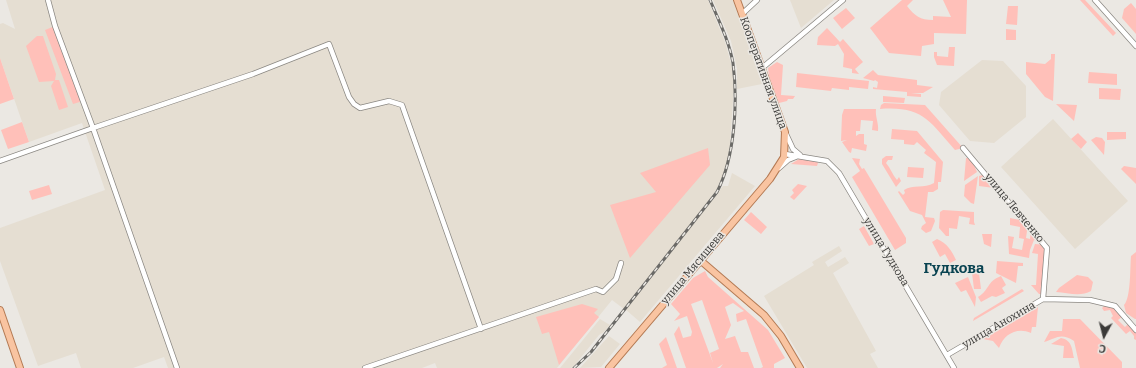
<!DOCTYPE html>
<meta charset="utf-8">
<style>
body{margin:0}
#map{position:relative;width:1136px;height:368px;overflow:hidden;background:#ebe8e3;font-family:Bitter,serif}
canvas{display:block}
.north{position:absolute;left:1084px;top:316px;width:40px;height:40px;-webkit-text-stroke:3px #ebe8e3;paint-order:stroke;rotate:187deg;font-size:11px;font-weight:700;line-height:16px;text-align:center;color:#3b3a38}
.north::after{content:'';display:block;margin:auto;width:14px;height:18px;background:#3b3a38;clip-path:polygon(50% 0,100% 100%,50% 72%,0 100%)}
</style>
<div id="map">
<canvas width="1136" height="368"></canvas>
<div class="north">С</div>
</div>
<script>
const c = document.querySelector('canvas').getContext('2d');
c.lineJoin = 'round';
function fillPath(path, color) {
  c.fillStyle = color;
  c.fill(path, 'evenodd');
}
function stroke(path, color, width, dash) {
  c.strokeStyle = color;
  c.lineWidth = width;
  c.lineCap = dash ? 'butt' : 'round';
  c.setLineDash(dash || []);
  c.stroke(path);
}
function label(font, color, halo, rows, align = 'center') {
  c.font = font + ' Bitter,serif';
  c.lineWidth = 3;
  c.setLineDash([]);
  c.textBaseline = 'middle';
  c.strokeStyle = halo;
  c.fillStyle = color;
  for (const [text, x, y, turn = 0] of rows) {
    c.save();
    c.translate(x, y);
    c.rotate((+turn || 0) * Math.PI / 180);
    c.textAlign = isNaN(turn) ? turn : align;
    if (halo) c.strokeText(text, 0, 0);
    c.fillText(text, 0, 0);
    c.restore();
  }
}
fillPath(new Path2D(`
 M6 0H708L725 42 732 67 734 85 729 160 716 192 624 309 612 300 557 368H437L435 363 422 368H168L164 357 133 368H81L76 353 38 366 0 261V228L105 190 82 123 29 142 0 58V24L3 23 15 29Z
 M713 0H733L762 84 737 89V69L731 41Z
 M790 0H834L801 28Z
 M982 60 1003 61 1026 86V117L994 143 970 141 939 105 941 92Z
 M1053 119 1128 201 1075 249 1001 167Z
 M732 173 755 186 640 322 625 309 723 186H728Z
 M839 246 842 251 825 262 828 267 845 257 849 263 833 273 876 351 870 354 878 368H807L764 296 814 265 812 262Z
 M600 319 610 325 604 332 599 335 574 366 571 368H560Z
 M609 336 620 344 601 367 580 368Z`), '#e5ded2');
fillPath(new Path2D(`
 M902 0H913L907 6C915 16 920 20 933 20V16L951 17 943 0H967L966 34 934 33V44L922 46 921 56 889 53 870 28Z
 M1080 0H1085L1116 33 1113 36Z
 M1131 3 1136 9V34L1122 18 1124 9Z
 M1008 6H1018L1017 25 1006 24Z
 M846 8 855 18 842 29 833 18Z
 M55 26 83 101 73 104 45 30Z
 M827 28 840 42 843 39 863 62 855 69 859 74 852 73V69L843 67 844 54 838 44 835 46 817 45 818 37Z
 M1006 29 1016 30V40H1006Z
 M37 36H43L56 74 55 80H59L68 107 59 110 51 86 54 81 39 82 26 46Z
 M949 47H955L954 66 937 65 934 57V52H937V56L948 57Z
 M1051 54H1055L1053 101 1045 97 1026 74V62L1045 64 1051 59Z
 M0 58 14 99 0 104Z
 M777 62 783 65 781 95 795 96 793 99H788L787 101 779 103 769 76 768 68Z
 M873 70 878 75 917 80V85L933 87 923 93H911L921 94V97L907 96V92L873 89V87L877 88 878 82 875 80 874 81 863 78Z
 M1089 72 1117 74V85L1088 83Z
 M797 73 869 81 868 89 849 87V90L832 88 831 91 796 87Z
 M1099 88 1121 89 1120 100 1099 99Z
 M883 96 905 98 904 103 883 102Z
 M884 103 925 105 963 148 955 150C929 121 923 106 880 109L881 105Z
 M1056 104 1077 105 1074 121Z
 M844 109H876C875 117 879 123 878 131L872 130 873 121 861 120 860 131H856V136L859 134H864V144L867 145 866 151 852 148 851 153 849 152 842 142 847 140 841 141 842 115Z
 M22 122 29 142 8 149 1 130Z
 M892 129 917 131 943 162 941 182H938V189L933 192H928L925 217 934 218 935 221 931 231 926 233 921 229 922 226 926 223 922 215 910 211 898 192 899 191 903 195 905 193 904 190C913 184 924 189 934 183L936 162 924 153 926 150 917 142 914 145 904 144V140L891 139Z
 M1107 132H1126V139L1107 140Z
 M1078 133 1087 142 1081 149 1071 139Z
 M1096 137 1102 138 1105 142 1104 155 1091 140Z
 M708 148 710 165 630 258 610 205 656 192 640 173Z
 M886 156H893L892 160H888L886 163C891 169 892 174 897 180L899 177 901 181 896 187 882 164V159Z
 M852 158 860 159 859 164 862 169 864 168 906 238V243L895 250 852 177 860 171Z
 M966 158H971L977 172 964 181Z
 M799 159 816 161 818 163 817 166 791 164Z
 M1124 166 1136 168V184L1121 169Z
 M908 167 924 168 923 178 907 177Z
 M986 174 994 188 979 186V176Z
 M978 176 974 204 971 203 964 196 965 185Z
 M798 184 807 186 794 200 790 197 794 193 792 190Z
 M49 185 52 194 32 200 29 191Z
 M943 210 974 212V222L975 225 969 224 970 218 959 216 957 229 949 228V236H946L939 228 940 212Z
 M751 212 767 227 761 234 744 220Z
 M1010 218 1025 221 1028 224 1026 238 1030 239 1031 228 1041 241 1034 240 1030 250 1029 258 1009 254 1008 236 1014 237 1012 248 1022 250 1024 239 1019 238 1020 227 1010 225Z
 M864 226 874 244 869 246 859 229Z
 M982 234H992L991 247 984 244Z
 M937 239C947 243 952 251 956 260L950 263 945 254 940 257 932 242Z
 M1035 244 1045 245 1043 294H1039L1031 285H1036L1038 254 1032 253Z
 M1136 252V319H1135L1126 313 1124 305C1131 298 1130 267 1131 256Z
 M997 261 1023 263V266H1018L1016 283 996 273Z
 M705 271 708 277 768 330 785 358 774 364V368H761L763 367 746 319 737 322 736 314 744 311 733 303 725 307 731 325 725 339 735 336 741 352H748L754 368H720L723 364 717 368H686L674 334 679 326 683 338 691 336 692 332 687 316 674 321 680 314 671 304 693 278ZM702 300 719 349 710 353 713 363 691 304Z
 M972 273H979L981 289H974Z
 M1077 275 1088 277 1093 282 1091 291C1081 297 1068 293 1056 292L1059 288Z
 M1001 276 1006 285 1002 288 1005 293 996 297 992 296 981 302 978 297C990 290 986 282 1001 276Z
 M968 277 976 297 975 307 966 290 961 292 955 283Z
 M1022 289 1024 291 973 321 974 318Z
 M582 304 598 309 594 313 599 317 559 365 549 332 542 334 536 317Z
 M1105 305 1115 306 1123 316 1118 320 1125 327 1129 323 1136 330V340L1134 339V336L1130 331 1126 334 1111 318 1113 316 1110 310 1104 311 1102 308Z
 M1038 307 1036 327H1032L1031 333C1017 327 1004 334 999 348L993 341 983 339Z
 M1063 319H1080L1122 362V368H1080L1074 341C1060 332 1056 339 1044 342L1050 331H1062Z
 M666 337 677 368H662L667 365 659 344Z
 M1061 338C1072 340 1072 349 1074 358H1063L1064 346 1051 344Z`), '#ffc0b9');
const minor = new Path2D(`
 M48 0 55 26 93 128 253 74 329 44 349 97 354 104 360 108 389 101 402 105 481 329
 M1095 0 1136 46
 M742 14 757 0
 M762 68 843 0
 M786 134 793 149 800 155
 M963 148 1047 248 1043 299
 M785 154 827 161 839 173 954 368
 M0 161 93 128 177 368
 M779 168 788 160 798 156
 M947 355 1043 299 1090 300 1115 306 1136 330
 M365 368 596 289 603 292 616 279 621 263`);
const major = new Path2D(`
 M700 260 764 315 781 336 800 368
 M0 310 20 368
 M609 368 770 179 784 157 785 132 737 0`);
stroke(minor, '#8b8883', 6);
stroke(major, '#b47a54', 8);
stroke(minor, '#fff', 4.5);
stroke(major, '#f9c4a1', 6);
const rail = new Path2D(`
 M574 368 591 352 717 192C735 157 738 102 733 63 729 41 719 21 710 0`);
stroke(rail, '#6b6a67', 3);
stroke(rail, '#ebe8e3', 1.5, [4.5]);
label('11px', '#3b3a38', '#ebe8e3', [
 ["Кооперативная улица",763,73,70],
 ["улица Левченко",1014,208,50],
 ["улица Гудкова",886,252,59],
 ["улица Мясищева",693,268,-50],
 ["улица Анохина",999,325,-30]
]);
label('bold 15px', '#094351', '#ebe8e3', [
 ["Гудкова",954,269]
]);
</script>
